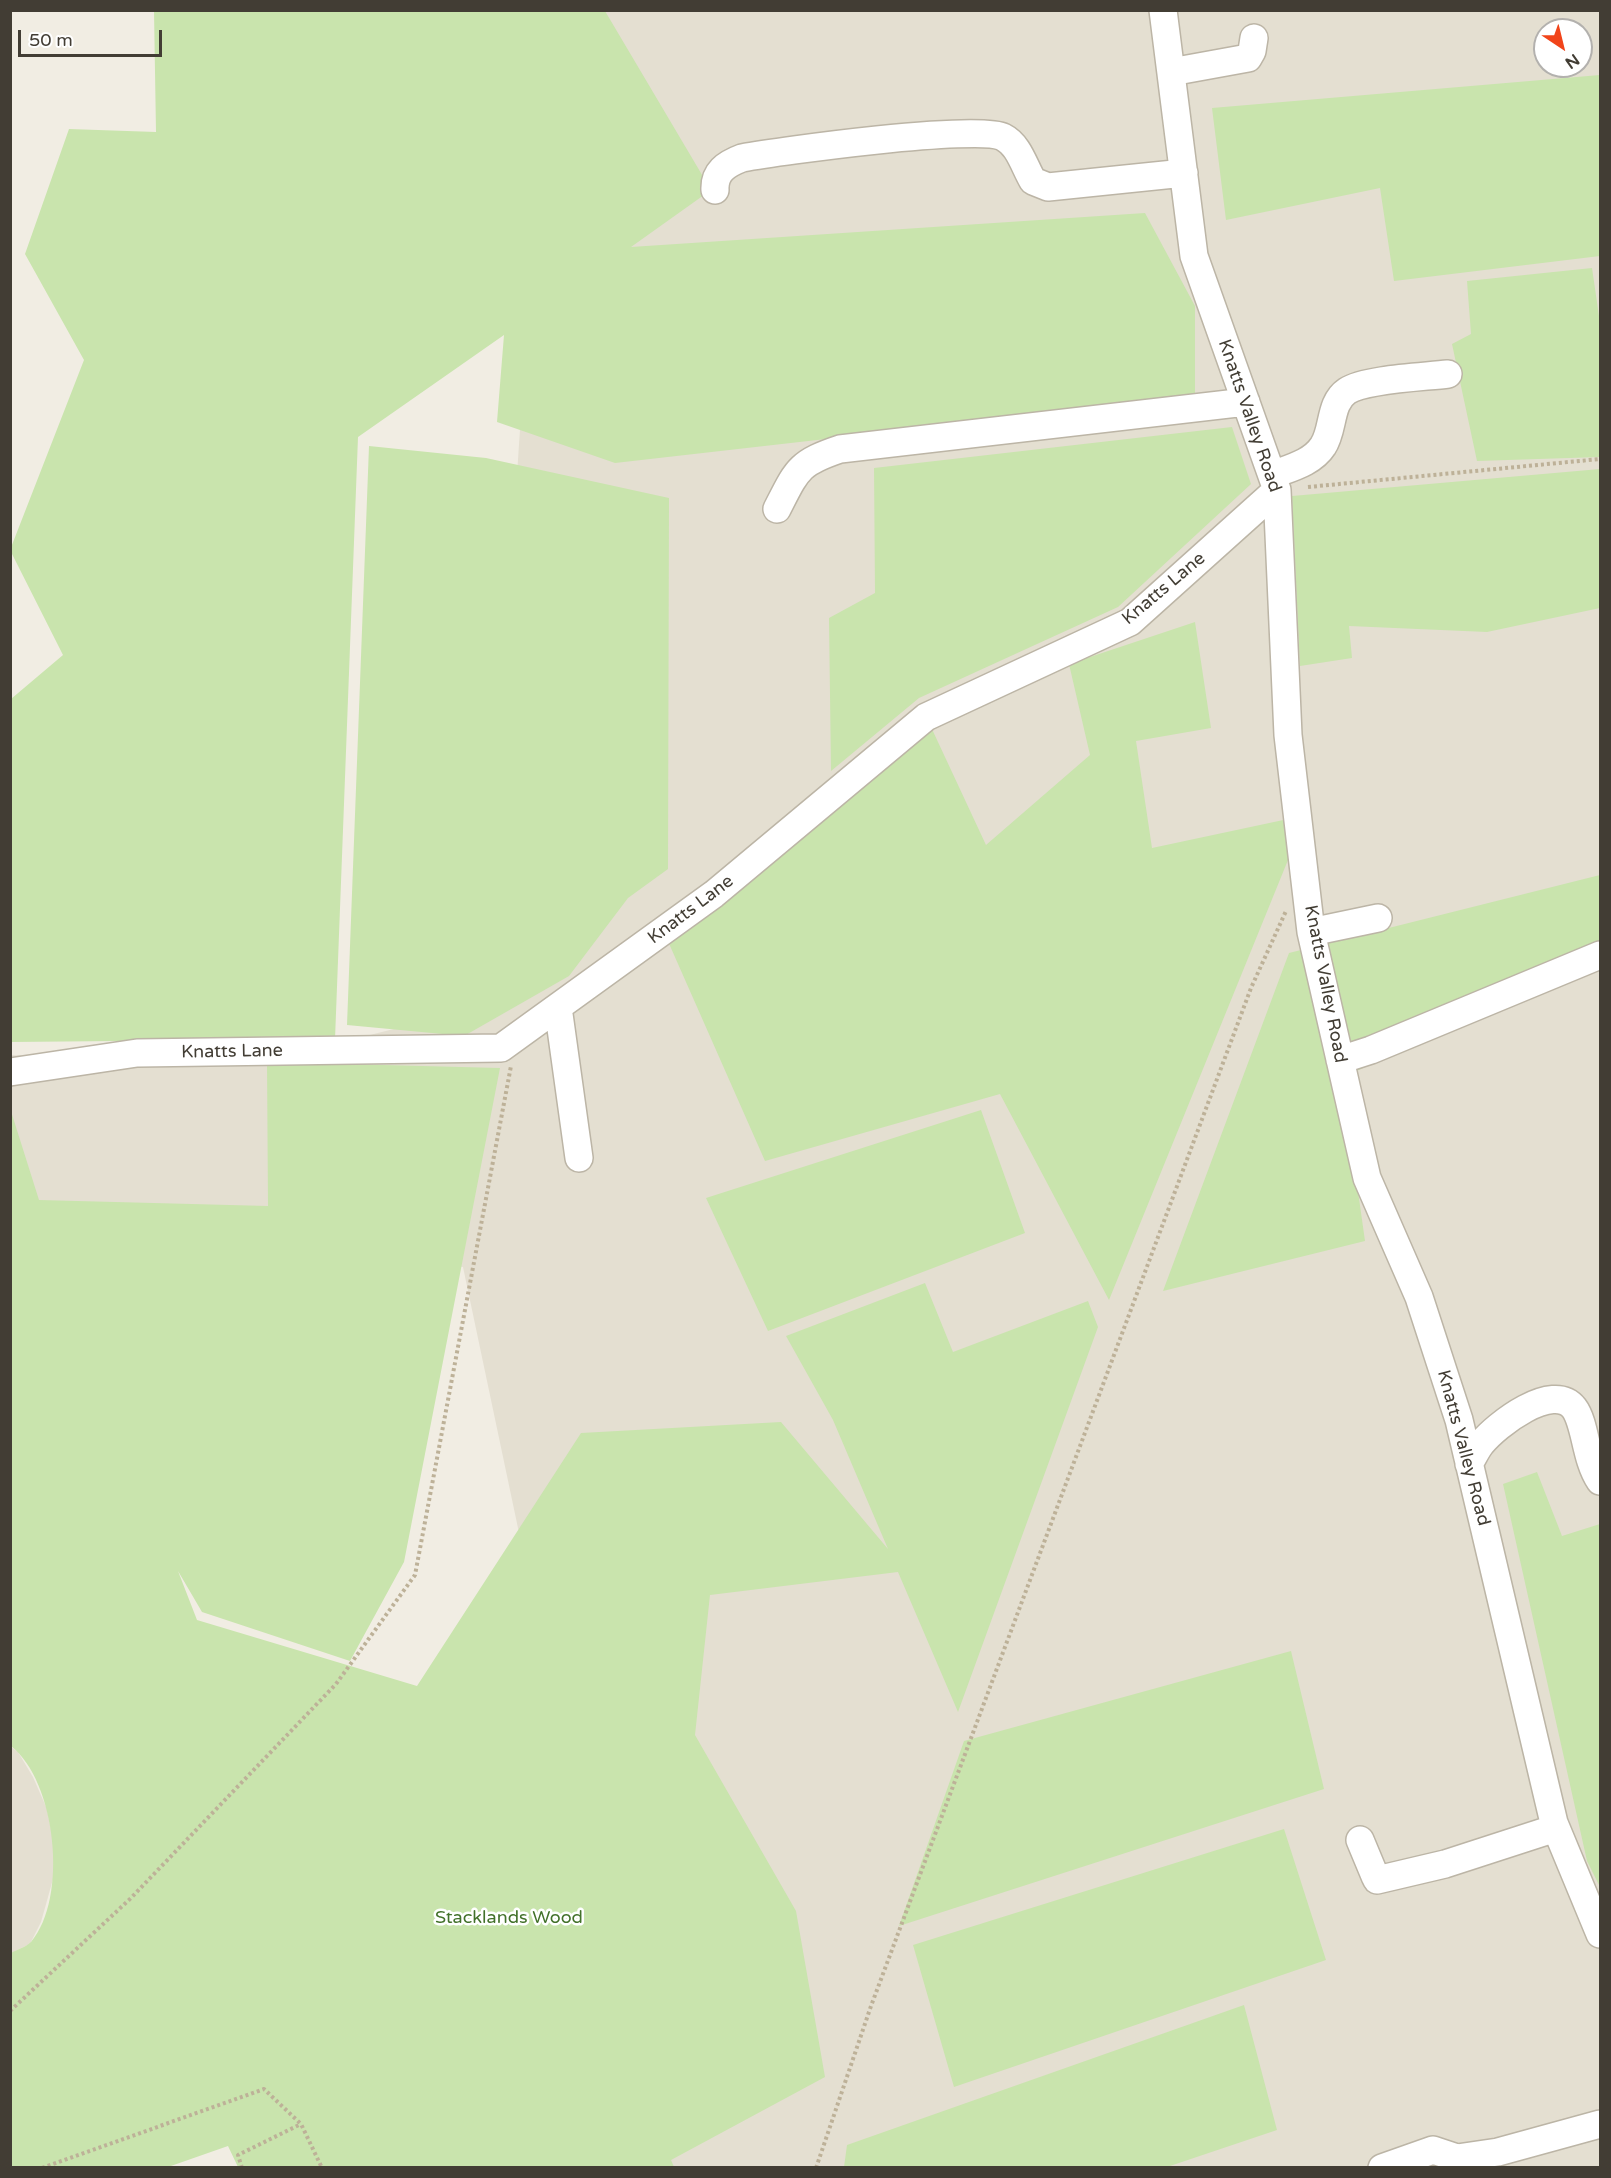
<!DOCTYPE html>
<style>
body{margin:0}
#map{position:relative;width:1611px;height:2178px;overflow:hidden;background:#f1ede3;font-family:"Varela Round",sans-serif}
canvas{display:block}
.frame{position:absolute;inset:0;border:12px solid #423d34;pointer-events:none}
.north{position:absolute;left:1533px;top:18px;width:60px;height:60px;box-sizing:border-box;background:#fff;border:2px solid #b3b1ae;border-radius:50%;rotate:145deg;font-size:16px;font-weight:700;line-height:24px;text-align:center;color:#423d34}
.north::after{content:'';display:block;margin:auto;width:21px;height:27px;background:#f1441a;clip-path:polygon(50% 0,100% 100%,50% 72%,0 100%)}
.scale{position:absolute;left:18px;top:30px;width:144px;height:27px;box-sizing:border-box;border:3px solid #423d34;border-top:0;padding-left:8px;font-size:18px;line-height:21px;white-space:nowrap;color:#423d34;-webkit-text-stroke:4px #fff;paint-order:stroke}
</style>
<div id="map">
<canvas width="1611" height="2178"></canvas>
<div class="frame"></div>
<div class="north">N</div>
<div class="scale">50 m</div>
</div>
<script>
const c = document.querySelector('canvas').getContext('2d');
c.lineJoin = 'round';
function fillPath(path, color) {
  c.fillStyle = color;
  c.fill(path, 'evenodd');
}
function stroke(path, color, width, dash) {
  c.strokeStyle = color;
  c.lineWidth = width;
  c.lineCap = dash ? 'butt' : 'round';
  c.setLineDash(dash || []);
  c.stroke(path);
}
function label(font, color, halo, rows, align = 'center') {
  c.font = font + ' "Varela Round",sans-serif';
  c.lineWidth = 5;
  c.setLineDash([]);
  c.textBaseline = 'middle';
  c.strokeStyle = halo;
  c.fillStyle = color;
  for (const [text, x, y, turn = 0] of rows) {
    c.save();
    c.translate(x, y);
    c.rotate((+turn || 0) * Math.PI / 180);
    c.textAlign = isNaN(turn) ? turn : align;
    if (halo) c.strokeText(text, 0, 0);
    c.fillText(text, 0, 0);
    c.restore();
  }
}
fillPath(new Path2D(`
 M504 11H1600V2167H661L645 2131 463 1267 11 1225V1055L251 1065 481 1007 541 119ZM1545 30H1581V66H1545Z
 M10 1746 18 1752 33 1777 47 1809 54 1845 55 1872 41 1922 30 1944 11 1953Z`), '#e4dfd1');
fillPath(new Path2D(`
 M154 11H605L711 190 631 247 1145 213 1195 306V397L615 463 497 422 504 335 358 437 335 1039 11 1042V699L63 655 10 550 84 360 25 254 69 129 156 132Z
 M1600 75V256L1394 281 1380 188 1226 220 1212 108Z
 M1592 268 1600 323V457L1477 461 1452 344 1471 334 1467 281Z
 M1232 427 1251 484 1118 607 919 698 831 771 829 618 875 593 874 468Z
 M369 446 486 458 669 498 668 869 628 898 569 976 464 1036 347 1025Z
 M1600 469V608L1487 632 1349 626 1352 658 1300 666 1292 496Z
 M1195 622 1211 728 1136 741 1152 848 1288 819V860L1109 1300 1000 1094 765 1161 667 939 931 727 986 845 1090 755 1069 664Z
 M1600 875V956L1342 1078 1365 1241 1163 1291 1289 953Z
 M267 1062 500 1068 404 1562 350 1661 202 1612 178 1571 197 1620 417 1686 581 1433 781 1422 888 1549 833 1420 786 1336 925 1283 953 1352 1088 1301 1098 1327 958 1712 898 1572 710 1595 695 1735 796 1911 825 2077 671 2160 674 2167H238L228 2146 168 2167H11V1953C16 1950 26 1947 31 1942 69 1898 56 1781 11 1746L10 1108 39 1200 268 1206Z
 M981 1110 1025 1233 768 1331 706 1198Z
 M1537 1472 1562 1536 1600 1524V1887L1587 1861 1503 1484Z
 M1291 1651 1324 1789 899 1926 964 1741Z
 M1284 1829 1326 1960 954 2087 913 1945Z
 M1244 2005 1277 2130 1167 2167H844L847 2145Z`), '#c9e4ad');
const minor = new Path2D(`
 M1163 10 1194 256 1277 490 1288 735 1311 932 1367 1178 1419 1297 1459 1420 1554 1823 1600 1934
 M1171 72 1248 58 1252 51 1254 38
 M715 190C714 172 726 164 742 158 780 151 978 124 1003 137 1019 145 1024 166 1033 181L1048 187 1184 173
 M1272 475C1290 468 1312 463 1323 446 1334 430 1329 403 1347 391 1365 379 1424 377 1448 374
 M777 509C797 470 798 463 840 449L1246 402
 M1311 932 1378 918
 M558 1007 579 1158
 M1340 1060 1371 1050 1600 955
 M10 1072 137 1053 501 1048 714 894 926 717 1130 622 1277 490
 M1469 1464C1473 1458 1476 1450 1481 1444 1496 1425 1553 1381 1574 1408 1586 1424 1585 1459 1600 1481
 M1360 1840 1375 1876 1377 1880 1445 1864 1556 1828
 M1382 2168 1433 2150 1457 2158 1498 2152 1600 2124`);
stroke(minor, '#bcb5a6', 30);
stroke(new Path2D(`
 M1308 487 1600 459
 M10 2011 131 1898 336 1684 415 1575 511 1066
 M42 2168 264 2089 301 2124 322 2168
 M242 2168 238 2155 301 2124
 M816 2168 871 2006 1251 988 1286 911`), '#bdb198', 4, [3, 3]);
stroke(minor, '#fff', 27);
label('18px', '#423d34', '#fff', [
 ["Knatts Valley Road",1249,416,71],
 ["Knatts Lane",1164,589,-40],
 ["Knatts Lane",691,910,-37],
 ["Knatts Valley Road",1325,984,79],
 ["Knatts Lane",232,1052,-1],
 ["Knatts Valley Road",1463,1448,75]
]);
label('18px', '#42712a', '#fff', [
 ["Stacklands Wood",509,1918]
]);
</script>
